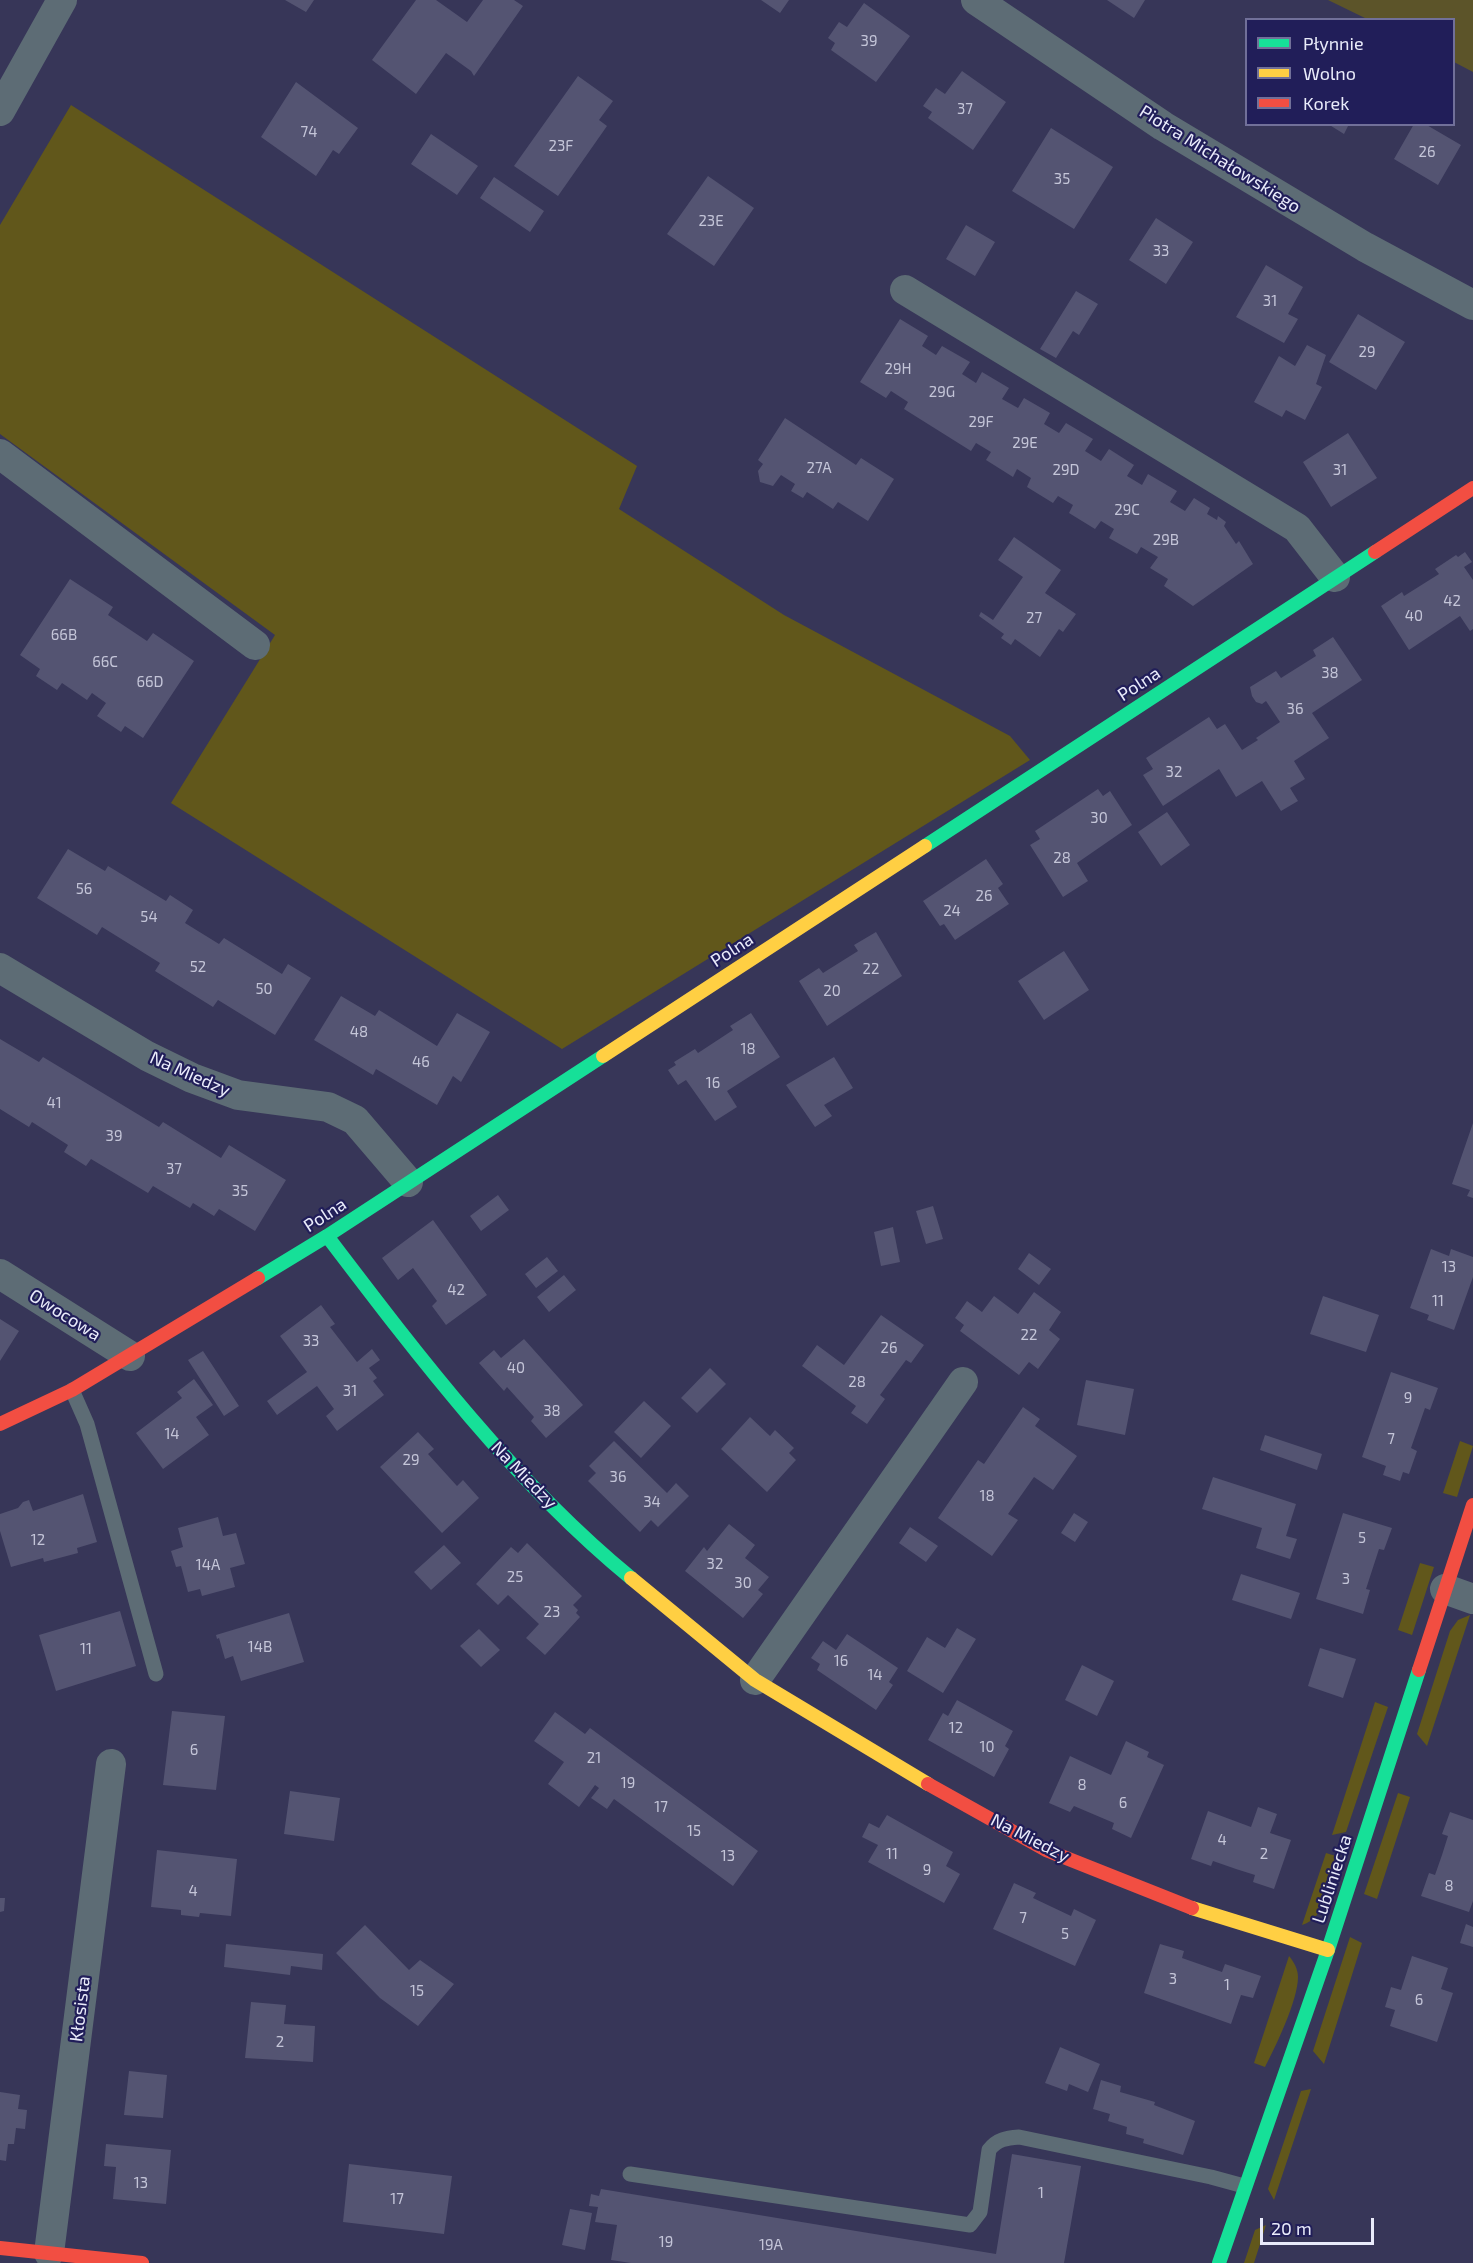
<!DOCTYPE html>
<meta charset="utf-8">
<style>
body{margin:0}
#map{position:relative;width:1473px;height:2263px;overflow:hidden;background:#373658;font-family:"Exo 2",sans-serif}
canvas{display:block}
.legend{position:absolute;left:1245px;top:18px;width:210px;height:108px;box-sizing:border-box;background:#211e59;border:2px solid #717099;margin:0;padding:8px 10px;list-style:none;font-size:18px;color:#e9ebfa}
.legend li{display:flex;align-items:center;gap:12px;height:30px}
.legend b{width:30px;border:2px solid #717099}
.scale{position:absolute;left:1260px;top:2218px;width:114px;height:27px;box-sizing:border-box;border:3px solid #e9ebfa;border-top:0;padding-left:8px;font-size:18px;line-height:21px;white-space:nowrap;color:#e9ebfa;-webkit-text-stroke:4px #211e59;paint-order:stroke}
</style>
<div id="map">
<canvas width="1473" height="2263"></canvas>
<ul class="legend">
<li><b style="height:8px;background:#16e098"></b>Płynnie</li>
<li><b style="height:8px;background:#ffcf43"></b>Wolno</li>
<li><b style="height:8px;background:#f24e42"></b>Korek</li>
</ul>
<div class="scale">20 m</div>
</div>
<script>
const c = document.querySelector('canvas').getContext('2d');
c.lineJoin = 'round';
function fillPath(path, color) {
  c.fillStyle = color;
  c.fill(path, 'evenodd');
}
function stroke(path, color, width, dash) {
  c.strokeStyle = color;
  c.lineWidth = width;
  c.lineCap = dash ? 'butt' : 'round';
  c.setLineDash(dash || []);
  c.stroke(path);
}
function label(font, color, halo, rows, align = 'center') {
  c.font = font + ' "Exo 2",sans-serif';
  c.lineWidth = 4.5;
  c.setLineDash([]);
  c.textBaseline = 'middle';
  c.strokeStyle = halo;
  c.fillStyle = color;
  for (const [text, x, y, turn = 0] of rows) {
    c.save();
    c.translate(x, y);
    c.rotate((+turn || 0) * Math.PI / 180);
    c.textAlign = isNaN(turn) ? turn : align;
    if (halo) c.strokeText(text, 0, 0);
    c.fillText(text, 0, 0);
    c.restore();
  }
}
fillPath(new Path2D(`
 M71 105 637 466 619 509 784 615 1010 736 1030 760 562 1049 171 803 275 635 0 434V225Z
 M1460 1441 1473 1446 1457 1497 1443 1493Z
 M1420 1563 1434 1567 1412 1635 1398 1630Z
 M1470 1615 1427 1746 1417 1734 1450 1631 1458 1620Z
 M1375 1702 1388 1707 1346 1832 1332 1835Z
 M1398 1793 1410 1797 1377 1899 1364 1894Z
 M1326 1853 1339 1857C1332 1879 1328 1917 1302 1925Z
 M1350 1937 1362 1943 1324 2064 1313 2051Z
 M1289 1956C1294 1962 1298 1969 1298 1977 1298 2000 1276 2046 1265 2067L1254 2063Z
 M1311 2089 1274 2200 1268 2189 1301 2091Z
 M1266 2225 1254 2263H1244L1255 2230Z`), '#61571b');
fillPath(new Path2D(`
 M1328 0H1473V72L1454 62V20L1367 19Z`), '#5c5429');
fillPath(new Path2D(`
 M285 0H314L306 12Z
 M416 0H436L467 22 483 0H514L523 6 474 76 471 71 446 53 416 94 372 60Z
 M761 0H789L780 13Z
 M1107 0H1145L1134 18Z
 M864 3 910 36 876 82 831 50 835 43 828 38 839 22 847 27Z
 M962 71 1006 102 973 150 928 118 932 112 923 106 936 88 945 94Z
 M578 76 613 101 599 120 607 126 558 196 514 166Z
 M296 82 358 128 339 154 333 150 316 176 261 137Z
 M1328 124H1349L1344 134Z
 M1414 124H1425L1461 145 1438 185 1394 159Z
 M1051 128 1113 167 1074 229 1012 191Z
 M431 134 478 166 457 195 411 164Z
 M708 176 754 208 714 266 667 234Z
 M494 177 544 211 530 232 480 198Z
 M1156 218 1193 242 1166 284 1129 260Z
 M966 225 995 242 975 276 946 259Z
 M1266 265 1303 287 1288 314 1298 319 1284 343 1236 317Z
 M1076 291 1098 304 1079 335 1073 331 1056 358 1040 349Z
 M1358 314 1405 342 1376 390 1329 362Z
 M900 319 928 336 922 346 936 355 942 346 970 362 962 374 976 383 982 372 1009 388 1002 399 1018 408 1024 398 1050 413 1044 424 1059 433 1066 423 1093 439 1085 451 1101 461 1109 449 1134 465 1127 476 1142 485 1148 474 1177 491 1170 502 1185 511 1194 498 1210 508 1207 514 1217 520 1218 516 1226 522 1224 526 1236 544 1239 541 1253 564 1193 606 1164 586 1168 579 1150 568 1158 557 1141 547 1137 554 1109 538 1114 529 1101 521 1095 529 1069 513 1073 505 1058 496 1053 503 1027 487 1031 478 1017 469 1013 477 986 460 991 452 976 443 971 451 904 409 908 402 891 391 886 398 860 382Z
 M1307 345 1326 355 1316 384 1322 387 1305 420 1286 410 1282 417 1254 402 1279 356 1295 366Z
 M785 418 856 465 861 458 894 479 868 521 838 502 833 509 807 492 803 498 791 491 795 484 781 475 773 486 760 482 758 471 763 464 758 460Z
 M1348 433 1377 478 1331 507 1303 462Z
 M1014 537 1061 570 1045 593 1076 614 1063 632 1059 629 1040 657 1015 639 1011 645 1001 638 1004 634 979 616 981 612 993 620 1023 577 998 560Z
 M1465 552 1472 562 1464 567 1473 580V629L1470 631 1460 616 1409 650 1381 606 1402 592 1404 596 1439 574 1435 569 1456 555 1458 557Z
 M70 579 113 607 108 615 147 641 153 633 194 661 143 738 125 726 121 732 97 716 106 703 92 693 87 700 62 683 57 690 36 676 40 669 20 655Z
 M1333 637 1362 680 1312 713 1329 738 1294 761 1305 779 1290 788 1298 801 1281 811 1262 781 1236 797 1219 769 1163 806 1143 775 1153 769 1146 758 1209 717 1217 729 1225 724 1242 750 1258 740 1256 738 1280 722 1266 701 1262 704 1256 702 1252 696 1250 687 1276 671 1281 678 1316 656 1313 650Z
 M1098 789 1103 796 1110 791 1132 825 1077 863 1088 881 1063 897 1030 845 1040 839 1035 831Z
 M1167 812 1190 845 1161 866 1138 832Z
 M68 849 105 871 108 866 166 901 170 895 193 910 185 923 219 944 224 938 282 974 288 964 311 978 275 1035 218 1000 213 1007 155 971 160 963 102 927 97 935 37 898Z
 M986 859 1003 884 998 888 1009 904 955 940 944 924 940 926 923 901Z
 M876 932 902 976 827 1026 799 981 819 968 823 973 858 951 854 945Z
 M1064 951 1089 990 1044 1020 1018 981Z
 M341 996 375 1016 379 1010 437 1046 457 1013 490 1032 461 1082 453 1076 437 1105 376 1069 373 1075 314 1040Z
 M751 1013 780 1057 727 1091 737 1107 715 1121 686 1080 678 1085 668 1070 676 1065 674 1062 695 1049 698 1053 733 1030 730 1026Z
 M0 1039 39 1062 43 1057 159 1127 163 1122 221 1158 229 1145 286 1180 255 1231 219 1209 214 1216 193 1203 190 1208 153 1186 148 1193 91 1159 86 1166 64 1152 68 1145 32 1122 29 1127 0 1109Z
 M834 1057 853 1088 824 1105 832 1116 815 1127 786 1085Z
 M1473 1123V1198L1467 1196 1470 1190 1452 1184Z
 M498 1195 509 1210 481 1231 470 1216Z
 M933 1206 943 1239 926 1244 916 1211Z
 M433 1220 487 1295 446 1325 432 1306 437 1301 413 1268 398 1280 382 1258Z
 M893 1227 900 1262 881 1266 874 1232Z
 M1431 1249 1449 1256 1451 1249 1473 1257V1277L1454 1330 1427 1320 1429 1315 1410 1308Z
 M1029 1253 1051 1269 1039 1285 1018 1269Z
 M547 1257 558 1271 536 1288 525 1274Z
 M564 1275 576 1290 549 1312 537 1297Z
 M1034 1292 1061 1312 1049 1330 1060 1339 1038 1369 1029 1362 1019 1375 960 1331 964 1325 955 1318 967 1301 982 1312 994 1296 1018 1314Z
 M1323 1296 1379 1315 1366 1352 1310 1334Z
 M321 1305 335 1324 330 1327 357 1362 372 1349 380 1360 369 1368 377 1378 373 1381 384 1395 337 1431 326 1416 334 1409 317 1386 277 1415 267 1401 307 1372 280 1336Z
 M881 1315 924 1345 911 1363 906 1360 880 1395 885 1399 867 1424 851 1413 856 1406 802 1366 817 1345 844 1365Z
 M0 1319 19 1331 0 1361Z
 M524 1339 583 1405 546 1438 531 1421 534 1417 507 1387 504 1391 479 1363 494 1350 501 1358Z
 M203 1351 239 1406 224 1416 188 1360Z
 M710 1368 726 1384 697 1413 681 1398Z
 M1391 1372 1438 1388 1430 1410 1425 1408 1411 1448 1417 1451 1409 1474 1403 1472 1400 1481 1383 1475 1386 1466 1362 1457Z
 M194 1379 213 1405 196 1417 209 1435 163 1469 136 1433 182 1398 177 1392Z
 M1086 1380 1134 1389 1125 1435 1077 1425Z
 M644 1401 671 1426 641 1458 614 1432Z
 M1023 1407 1040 1419 1035 1426 1077 1456 1053 1490 1034 1477 1008 1514 1018 1520 992 1556 938 1518 978 1460 984 1464Z
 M750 1417 770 1436 775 1430 794 1448 789 1453 796 1460 767 1492 721 1449Z
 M418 1432 434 1449 428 1454 457 1486 463 1480 479 1498 442 1533 380 1467Z
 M1265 1435 1322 1454 1317 1470 1260 1450Z
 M614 1441 667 1493 676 1483 689 1496 658 1527 651 1520 640 1532 588 1481 596 1473 589 1466Z
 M1213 1477 1296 1504 1286 1536 1297 1539 1290 1559 1256 1548 1262 1528 1202 1509Z
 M83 1494 97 1542 77 1548 78 1553 44 1562 43 1558 11 1567 0 1531V1514L18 1508 23 1502 29 1500 33 1511Z
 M1074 1513 1088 1522 1075 1542 1061 1533Z
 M1343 1513 1392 1528 1384 1550 1379 1549 1366 1589 1370 1590 1363 1614 1316 1599Z
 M218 1517 223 1536 236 1533 245 1564 230 1568 235 1587 202 1596 200 1589 188 1592 181 1566 176 1567 171 1551 183 1547 178 1528Z
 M729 1524 755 1545 745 1558 769 1577 758 1590 763 1594 743 1618 685 1571 704 1547 707 1551Z
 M910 1527 938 1546 926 1562 899 1543Z
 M527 1543 582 1596 573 1605 578 1610 576 1613 580 1617 545 1655 526 1638 539 1624 508 1595 498 1605 476 1584 511 1547 518 1553Z
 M444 1545 461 1563 431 1590 414 1572Z
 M1241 1574 1300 1593 1291 1619 1232 1600Z
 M120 1611 136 1666 56 1691 39 1635Z
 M289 1613 304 1662 241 1681 233 1656 225 1659 219 1638 217 1639 216 1635Z
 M957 1628 976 1639 943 1693 907 1671 927 1637 945 1648Z
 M479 1629 500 1650 481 1667 460 1646Z
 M847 1634 898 1668 889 1682 893 1685 876 1710 817 1670 820 1664 811 1658 823 1641 836 1650Z
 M1320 1648 1356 1659 1343 1698 1308 1686Z
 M1082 1665 1114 1681 1097 1716 1065 1700Z
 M957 1700 1013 1731 1005 1746 1009 1749 994 1777 928 1740 943 1713 948 1716Z
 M172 1711 225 1716 216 1790 163 1785Z
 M555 1712 585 1734 590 1728 758 1851 733 1886 614 1799 607 1809 591 1798 599 1788 595 1785 579 1807 548 1784 564 1762 534 1741Z
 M1126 1741 1149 1752 1147 1757 1164 1765 1131 1838 1112 1829 1114 1823 1074 1806 1070 1812 1049 1803 1070 1756 1111 1775Z
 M290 1791 340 1798 334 1841 284 1834Z
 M1258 1807 1277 1814 1270 1833 1291 1840 1274 1889 1253 1882 1255 1875 1236 1869 1213 1861 1211 1866 1191 1859 1208 1811 1251 1827Z
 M1450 1812 1473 1820V1901L1469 1912 1421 1896 1429 1873 1435 1875 1442 1855 1448 1836 1442 1834Z
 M887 1815 953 1852 946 1866 960 1874 944 1903 868 1862 878 1845 862 1837 869 1823 879 1828Z
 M157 1850 237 1859 231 1916 200 1913 199 1917 181 1915V1910L151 1907Z
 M1014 1883 1036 1893 1033 1898 1071 1916 1074 1909 1096 1920 1075 1966 993 1929Z
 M0 1898H5L4 1911 0 1912Z
 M1466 1924 1473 1927V1947L1460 1943Z
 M365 1925 409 1970 420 1960 454 1984 418 2026 380 1998 336 1953Z
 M226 1944 323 1954 322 1970 291 1966 290 1975 224 1967Z
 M1160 1944 1184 1951 1182 1958 1222 1972 1225 1964 1261 1976 1253 1998 1241 1995 1231 2024 1144 1993Z
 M1412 1956 1448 1968 1441 1989 1453 1993 1437 2042 1390 2026 1395 2010 1385 2007 1391 1987 1401 1990Z
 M251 2002 286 2005 284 2024 315 2026 313 2062 245 2058Z
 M1060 2047 1100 2064 1088 2092 1069 2084 1067 2091 1045 2083Z
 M129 2071 167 2075 163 2118 124 2115Z
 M1101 2080 1121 2086 1120 2092 1155 2102 1154 2105 1195 2121 1183 2155 1143 2143 1144 2139 1126 2134 1127 2127 1108 2121 1110 2114 1093 2109Z
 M0 2092 20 2095 18 2109 27 2110 25 2129 16 2128 14 2144H8L6 2161 0 2160Z
 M106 2144 171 2150 166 2204 113 2199 116 2167 104 2166Z
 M1012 2154 1081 2166 1064 2263H631L611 2260 617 2225 595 2222 598 2207 589 2206 591 2194 599 2196 601 2189 996 2254Z
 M349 2164 452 2176 444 2234 343 2222Z
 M570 2209 592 2213 585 2250 562 2245Z`), '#545472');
stroke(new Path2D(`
 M72 1390 87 1424 156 1674
 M630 2174 970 2225 980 2212 989 2150C997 2139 1007 2138 1019 2137L1211 2177 1244 2186`), '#5d6c75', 15);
stroke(new Path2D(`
 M976 0 1163 126 1365 247 1473 305
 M0 111 62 0
 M905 290 1297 528 1335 577
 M0 454 255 645
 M0 968 147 1056 192 1078 238 1095 328 1107 355 1120 408 1182
 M0 1274 130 1356
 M1445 1589 1473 1599
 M755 1680 963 1382
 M49 2253 111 1764`), '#5d6c75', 30);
stroke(new Path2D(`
 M925 846 1375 552
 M327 1236C419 1357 513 1481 631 1578
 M258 1278 327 1236 603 1056
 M1219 2263 1328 1950 1419 1670`), '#16e098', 14);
stroke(new Path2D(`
 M603 1056 925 846
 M631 1578 755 1680 928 1784
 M1192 1908 1328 1950`), '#ffcf43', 14);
stroke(new Path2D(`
 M1375 552 1473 488
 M0 1424 72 1390 258 1278
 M1419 1670 1473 1505
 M928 1784 1046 1850 1192 1908
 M0 2248 142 2263`), '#f24e42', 14);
label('15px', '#c4c5d8', null, [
 ["39",869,41],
 ["37",965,109],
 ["74",309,132],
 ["23F",561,146],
 ["26",1427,152],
 ["35",1062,179],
 ["23E",711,221],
 ["33",1161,251],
 ["31",1270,301],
 ["29",1367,352],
 ["29H",898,369],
 ["29G",942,392],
 ["29F",981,422],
 ["29E",1025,443],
 ["27A",819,468],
 ["29D",1066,470],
 ["31",1340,470],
 ["29C",1127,510],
 ["29B",1166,540],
 ["42",1452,601],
 ["40",1414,616],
 ["27",1034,618],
 ["66B",64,635],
 ["66C",105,662],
 ["38",1330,673],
 ["66D",150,682],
 ["36",1295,709],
 ["32",1174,772],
 ["30",1099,818],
 ["28",1062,858],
 ["56",84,889],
 ["26",984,896],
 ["24",952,911],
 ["54",149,917],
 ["52",198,967],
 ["22",871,969],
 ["50",264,989],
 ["20",832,991],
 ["48",359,1032],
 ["18",748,1049],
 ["46",421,1062],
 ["16",713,1083],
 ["41",54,1103],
 ["39",114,1136],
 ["37",174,1169],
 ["35",240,1191],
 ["13",1449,1267],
 ["42",456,1290],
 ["11",1438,1301],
 ["22",1029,1335],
 ["33",311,1341],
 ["26",889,1348],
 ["40",516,1368],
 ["28",857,1382],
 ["31",350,1391],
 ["9",1408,1398],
 ["38",552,1411],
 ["14",172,1434],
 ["7",1391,1439],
 ["29",411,1460],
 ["36",618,1477],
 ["18",987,1496],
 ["34",652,1502],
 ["5",1362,1538],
 ["12",38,1540],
 ["32",715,1564],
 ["14A",208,1565],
 ["25",515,1577],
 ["3",1346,1579],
 ["30",743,1583],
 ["23",552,1612],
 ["14B",260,1647],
 ["11",86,1649],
 ["16",841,1661],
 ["14",875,1675],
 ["12",956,1728],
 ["10",987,1747],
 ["6",194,1750],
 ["21",594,1758],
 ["19",628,1783],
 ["8",1082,1785],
 ["6",1123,1803],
 ["17",661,1807],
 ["15",694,1831],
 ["4",1222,1840],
 ["11",892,1854],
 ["2",1264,1854],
 ["13",728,1856],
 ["9",927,1870],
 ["8",1449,1886],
 ["4",193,1891],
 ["7",1023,1918],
 ["5",1065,1934],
 ["3",1173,1979],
 ["1",1227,1985],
 ["15",417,1991],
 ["6",1419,2000],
 ["2",280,2042],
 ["13",141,2183],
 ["1",1041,2193],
 ["17",397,2199],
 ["19",666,2242],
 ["19A",771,2245]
]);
label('18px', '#e9ebfa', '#211e59', [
 ["Piotra Michałowskiego",1220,159,32],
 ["Polna",1139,684,-33],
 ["Polna",732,950,-33],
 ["Na Miedzy",190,1074,24],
 ["Polna",325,1215,-33],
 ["Owocowa",65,1315,32],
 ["Na Miedzy",524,1475,46],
 ["Na Miedzy",1030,1838,27],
 ["Lubliniecka",1332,1879,-72],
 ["Kłosista",80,2009,-83]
]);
</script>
